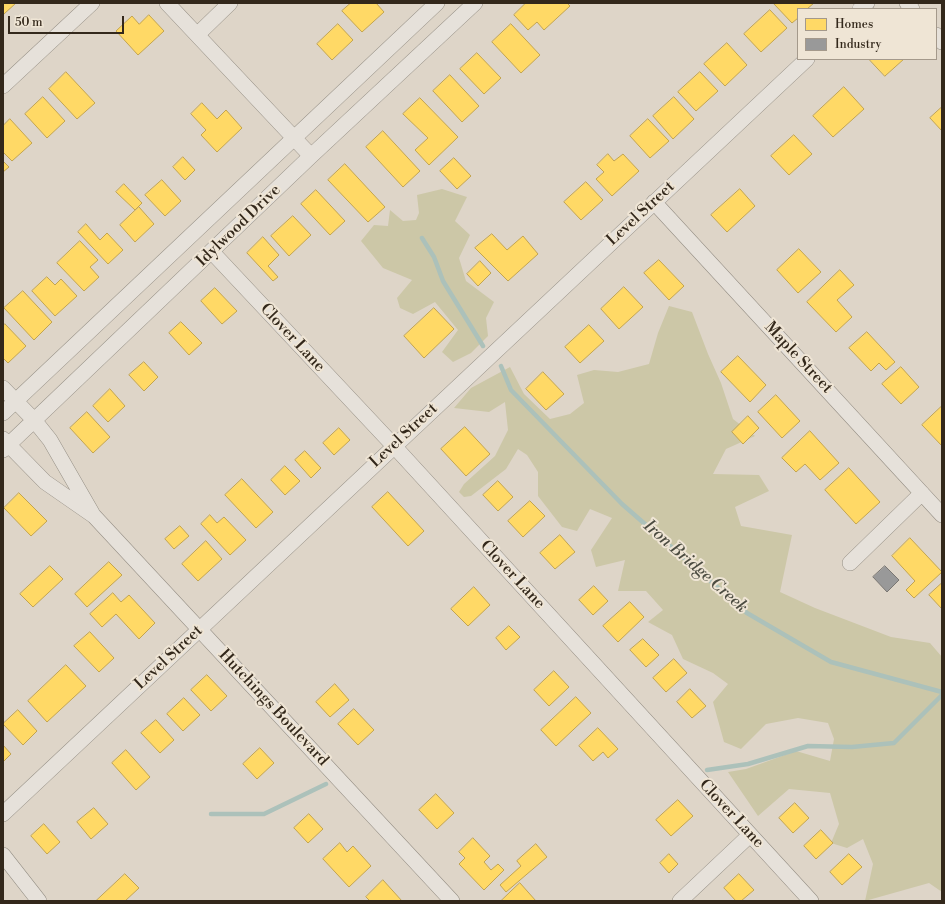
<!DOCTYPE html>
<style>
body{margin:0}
#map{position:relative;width:945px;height:904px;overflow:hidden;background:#ded5c8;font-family:"Libre Bodoni",serif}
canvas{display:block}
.frame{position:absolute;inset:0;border:4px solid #33281b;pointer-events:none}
.legend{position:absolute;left:797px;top:8px;width:140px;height:52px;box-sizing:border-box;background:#efe5d5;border:1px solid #a4998b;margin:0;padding:5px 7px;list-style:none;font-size:12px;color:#33281b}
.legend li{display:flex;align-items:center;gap:8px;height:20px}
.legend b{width:20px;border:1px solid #a4998b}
.scale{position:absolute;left:8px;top:16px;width:116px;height:18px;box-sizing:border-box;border:2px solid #33281b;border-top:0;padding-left:5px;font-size:12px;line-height:14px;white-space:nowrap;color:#33281b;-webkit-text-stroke:3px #efe5d5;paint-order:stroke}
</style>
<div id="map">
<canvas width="945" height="904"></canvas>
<div class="frame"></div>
<ul class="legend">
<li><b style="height:11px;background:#ffd966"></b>Homes</li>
<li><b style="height:11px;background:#999"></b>Industry</li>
</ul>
<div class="scale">50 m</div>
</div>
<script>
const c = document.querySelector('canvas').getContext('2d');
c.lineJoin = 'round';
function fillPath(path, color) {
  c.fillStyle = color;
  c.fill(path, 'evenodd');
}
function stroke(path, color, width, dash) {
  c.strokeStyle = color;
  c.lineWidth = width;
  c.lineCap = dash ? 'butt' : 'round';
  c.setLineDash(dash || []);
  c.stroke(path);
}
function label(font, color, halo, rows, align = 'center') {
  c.font = font + ' "Libre Bodoni",serif';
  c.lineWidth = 4;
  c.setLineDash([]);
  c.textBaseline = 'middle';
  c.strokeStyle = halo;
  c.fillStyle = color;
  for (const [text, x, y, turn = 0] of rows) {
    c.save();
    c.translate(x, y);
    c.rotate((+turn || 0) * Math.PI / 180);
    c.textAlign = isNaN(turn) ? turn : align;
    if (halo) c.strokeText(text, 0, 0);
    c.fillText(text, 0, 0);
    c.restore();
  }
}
fillPath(new Path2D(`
 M442 189 467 197 455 221 470 235 459 258 466 281 494 302 486 318 488 336 471 353 453 362 442 352 458 330 435 302 413 314 400 308 397 298 412 280 383 268 361 241 374 225 388 226 390 210 403 221 416 220 419 213 417 195Z
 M669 306 692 312 708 354 721 383 733 419 755 436 726 449 713 474 759 475 769 491 735 507 741 526 792 535 780 592 815 608 891 637 930 643 942 657V892L929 883 865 901 873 864 863 839 847 848 831 843 839 824 830 793 789 789 758 816 728 772 746 769 796 751 830 761 834 739 828 723 798 718 766 724 741 749 724 742 713 702 728 684 713 673 683 659 672 635 648 622 663 610 646 591H618L625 560 596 567 591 550 612 518 590 509 577 531 562 527 538 496V472L527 455 518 449 506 469 471 496 464 497 459 492 464 484 495 456 508 430 505 402 489 412 454 408 471 388 510 367 524 394 550 419 570 414 584 403 577 375 594 370 618 372 649 364 658 333Z`), '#ccc7a7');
const homes = new Path2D(`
 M3 3H16L4 14Z
 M351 3H376L384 12 362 32 342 11Z
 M526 3H567L570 6 544 30 537 22 528 30 514 15Z
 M814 3 807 9H798V18L792 23 774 4Z
 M770 10 787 28 761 52 744 34Z
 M149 15 164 31 138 55 116 31 132 16 139 24Z
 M338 24 353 40 332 60 317 44Z
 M511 24 540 55 521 73 492 42Z
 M727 43 747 65 725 86 704 64Z
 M477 53 501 78 484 94 460 69Z
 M869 59H904L885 76Z
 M66 72 95 103 77 119 49 89Z
 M700 72 718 91 696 111 678 92Z
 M450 75 479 106 462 122 433 91Z
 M844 87 864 109 833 137 813 116Z
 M43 97 65 121 47 138 25 114Z
 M674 97 694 119 673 139 653 116Z
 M420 98 458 137 429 165 415 150 428 138 403 114Z
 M202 103 217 119 226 110 242 128 217 152 201 135 206 130 191 114Z
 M942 107V131L930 118Z
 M10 119 32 143 12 161 3 152V126Z
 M648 119 669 141 650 158 630 136Z
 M383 131 420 171 403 187 366 147Z
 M794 135 812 154 789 175 771 156Z
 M608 154 614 161 623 154 639 171 612 196 596 179 604 172 597 165Z
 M183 157 195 170 185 180 173 167Z
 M454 158 471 176 457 189 440 171Z
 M3 161 9 167 3 172Z
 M345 164 385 207 368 222 328 180Z
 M162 180 181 201 165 216 145 195Z
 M586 182 603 200 581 220 564 202Z
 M124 184 142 203 135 210 116 192Z
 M740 189 755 206 727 232 711 215Z
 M316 190 345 221 330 235 301 204Z
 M139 207 154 224 135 242 120 225Z
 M293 216 311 235 289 256 271 236Z
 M86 224 100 240 107 233 123 250 108 264 78 232Z
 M492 234 507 250 523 236 538 254 508 281 475 248Z
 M263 237 279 255 268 266 278 277 273 281 247 253Z
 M80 241 98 260 90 267 99 277 84 291 57 263Z
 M799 249 821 272 798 293 777 270Z
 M659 260 684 286 669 300 644 273Z
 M480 261 491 273 478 286 467 274Z
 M840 270 854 285 837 300 852 317 836 332 807 302Z
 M47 277 55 285 61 279 77 296 55 316 32 291Z
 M624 287 643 307 619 329 601 309Z
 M215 288 237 311 222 324 201 301Z
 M23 291 52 322 34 340 4 308Z
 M434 308 454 329 424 358 404 336Z
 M181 322 202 343 189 355 169 333Z
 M5 324 26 346 8 363 3 358V326Z
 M589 325 604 341 580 363 565 347Z
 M867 332 895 362 886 370 879 363 871 371 849 348Z
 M738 356 766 385 750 402 721 372Z
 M144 362 158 377 144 391 129 375Z
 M901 367 919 387 901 404 882 384Z
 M543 372 564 394 546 410 526 389Z
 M110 389 125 406 108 422 93 406Z
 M776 395 800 421 782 438 758 412Z
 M942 406V446L922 425Z
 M87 412 110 437 93 453 70 428Z
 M748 416 759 428 743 444 732 432Z
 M465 427 490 454 466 476 441 449Z
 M339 428 350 440 334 455 323 443Z
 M810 431 839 463 820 480 805 464 796 472 782 458Z
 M305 451 321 468 311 478 295 460Z
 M285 466 300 481 285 495 271 480Z
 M849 468 880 502 856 524 825 490Z
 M242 479 273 512 256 528 225 495Z
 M498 481 513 497 498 511 483 495Z
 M388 492 424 531 408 546 372 507Z
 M19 493 47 521 31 536 4 508Z
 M530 501 545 516 523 537 508 521Z
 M210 515 217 523 224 517 246 540 230 555 201 524Z
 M180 526 189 536 174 549 165 539Z
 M560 535 575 552 555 569 540 553Z
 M910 538 942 572 914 598 906 590 915 581 892 556Z
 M206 541 222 559 198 581 182 564Z
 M109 562 122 575 87 607 75 594Z
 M50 566 63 579 33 607 20 594Z
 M942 583V609L929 595Z
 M594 586 608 601 593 615 579 600Z
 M474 587 490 605 468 626 451 609Z
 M113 593 121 602 129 595 155 623 139 639 116 614 102 627 90 614Z
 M630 602 644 617 618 642 603 626Z
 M509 626 520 637 506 650 496 638Z
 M90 632 114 658 99 672 74 646Z
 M643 639 659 655 646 667 630 650Z
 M674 659 687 673 666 692 653 678Z
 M66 665 86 686 47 722 28 701Z
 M554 671 569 687 549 706 534 690Z
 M207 675 227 696 211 711 191 690Z
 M335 684 349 700 330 717 316 702Z
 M690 689 706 706 692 718 677 702Z
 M576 697 591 713 556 746 541 730Z
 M184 698 200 715 183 731 167 714Z
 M354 709 374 730 358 745 338 724Z
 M18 710 37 731 23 745 3 724Z
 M156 720 174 740 160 753 141 733Z
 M598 728 618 749 608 758 603 752 593 761 579 746Z
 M3 745 11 754 3 762Z
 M260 748 274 763 257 779 243 764Z
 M126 750 150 777 136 790 112 763Z
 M436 794 454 813 437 829 419 810Z
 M678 800 693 816 671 836 656 820Z
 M795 803 809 818 793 833 779 818Z
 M94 808 108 824 91 839 77 822Z
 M309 814 323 829 308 843 294 828Z
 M44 824 60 842 47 854 31 836Z
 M821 830 833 843 816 859 804 846Z
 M473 838 490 856 484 862 491 870 498 864 504 870 484 890 459 864 465 858 459 852Z
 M340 843 347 852 353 846 371 866 349 887 323 859Z
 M536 844 547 857 506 892 500 885 521 866 517 861Z
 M669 854 678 864 669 873 660 863Z
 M849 854 862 867 842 885 830 872Z
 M125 874 139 888 125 901H96Z
 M739 874 754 890 741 901H736L724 888Z
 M383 880 402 901H370L366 897Z
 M520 883 536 901H501Z`);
fillPath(homes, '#ffd966');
stroke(homes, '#c2a450', 1);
const industry = new Path2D(`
 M885 566 899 580 887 592 873 577Z`);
fillPath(industry, '#999');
stroke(industry, '#7a7773', 1);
stroke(new Path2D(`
 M422 238 434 257 443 281 483 346
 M501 366 511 390 622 504 747 613 831 662 942 692
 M707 770 748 764 808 746 852 747 894 743 942 695
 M211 814H264L326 784`), '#acc1ba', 4.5);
const minor = new Path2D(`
 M167 3 311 156
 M907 3 912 9
 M860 9 867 3
 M197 35 230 3
 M936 35 942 42
 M3 86 92 3
 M654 202 942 515
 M212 252 394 446 811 901
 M3 388 34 420 50 440 92 513
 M3 413 437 3
 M3 439 45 482 94 516 452 901
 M3 450 311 156 475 3
 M850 563 922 493
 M3 814 807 59
 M3 855 39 901
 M680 901 750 835`);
stroke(minor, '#948e84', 16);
stroke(minor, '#e6e1da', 15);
label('16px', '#33281b', '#efe5d5', [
 ["Level Street",641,214,-43],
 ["Idylwood Drive",239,226,-44],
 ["Clover Lane",292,338,47],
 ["Maple Street",798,358,47],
 ["Level Street",404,436,-43],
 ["Clover Lane",512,575,47],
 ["Level Street",169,658,-43],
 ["Hutchings Boulevard",273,708,47],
 ["Clover Lane",731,814,47]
]);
label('italic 17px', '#4c4c41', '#efe5d5', [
 ["Iron Bridge Creek",695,567,41]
]);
</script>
